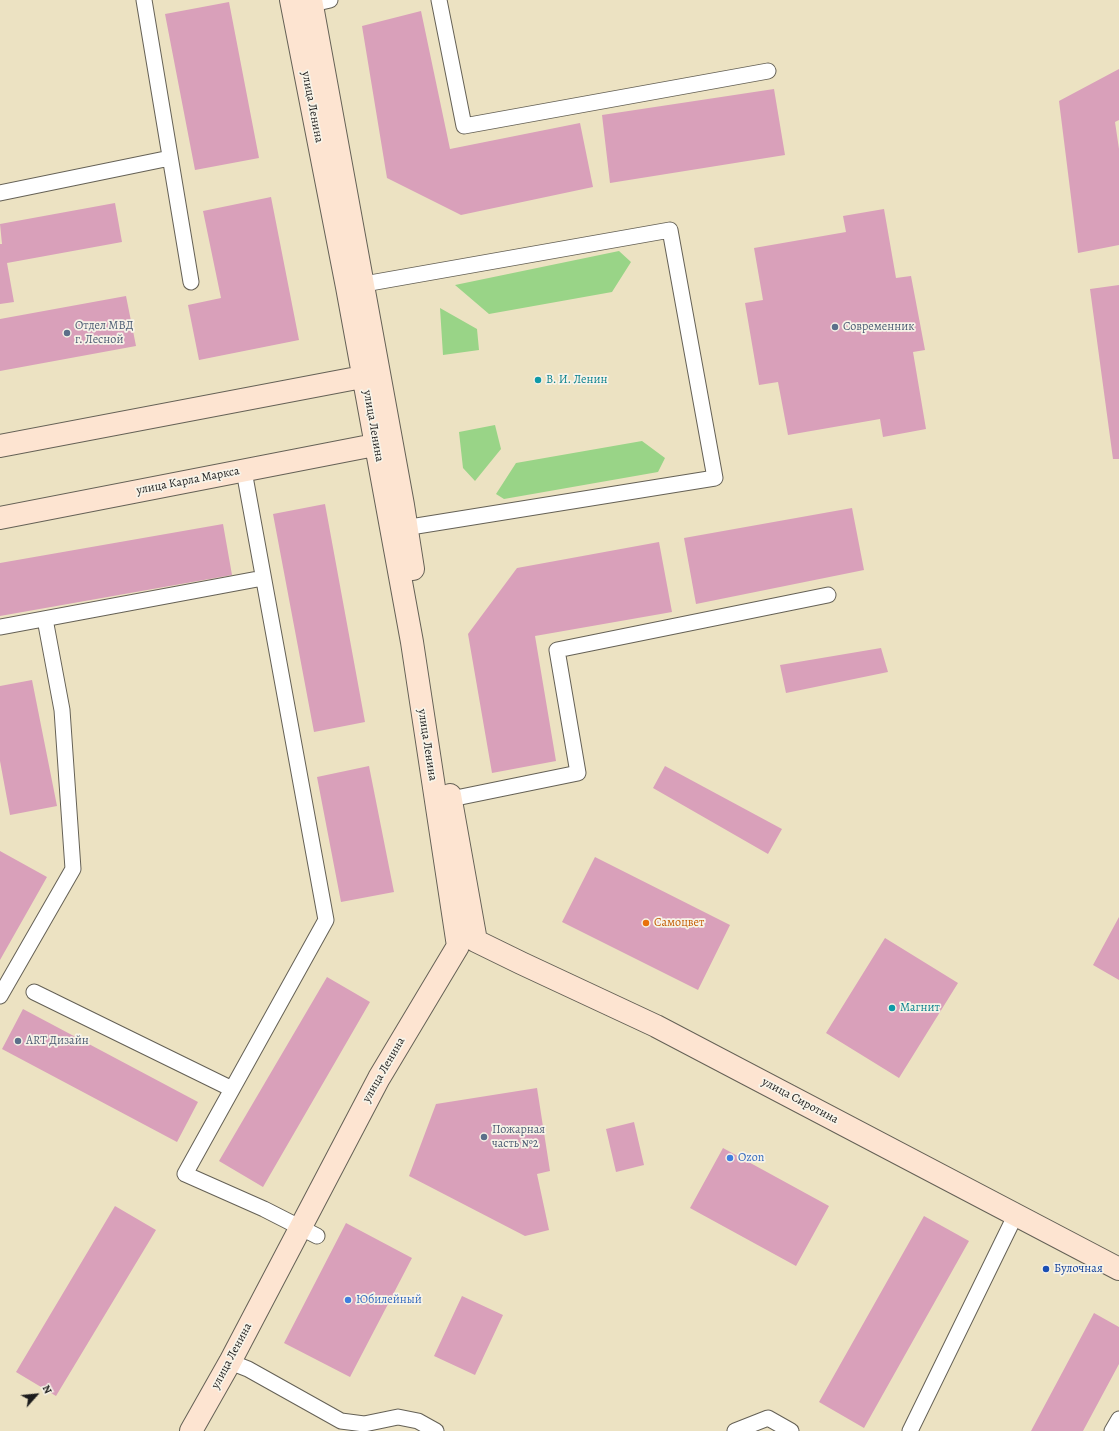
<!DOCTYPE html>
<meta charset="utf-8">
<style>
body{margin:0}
#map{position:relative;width:1119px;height:1431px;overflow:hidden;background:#ece2c2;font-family:Alegreya,serif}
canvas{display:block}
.north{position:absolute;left:16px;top:1375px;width:40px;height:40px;-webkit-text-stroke:3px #f7f3e8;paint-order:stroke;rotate:63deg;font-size:11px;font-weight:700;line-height:16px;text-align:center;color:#1c1c1c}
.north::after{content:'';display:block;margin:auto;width:14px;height:18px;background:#1c1c1c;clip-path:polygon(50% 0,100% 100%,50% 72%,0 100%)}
</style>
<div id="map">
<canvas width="1119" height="1431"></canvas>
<div class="north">N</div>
</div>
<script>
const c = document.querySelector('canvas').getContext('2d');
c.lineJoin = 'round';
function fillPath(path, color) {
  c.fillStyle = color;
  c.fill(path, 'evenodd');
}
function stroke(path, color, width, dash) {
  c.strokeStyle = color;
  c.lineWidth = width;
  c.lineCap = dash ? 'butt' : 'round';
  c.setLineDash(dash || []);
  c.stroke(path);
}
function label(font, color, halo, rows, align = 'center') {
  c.font = font + ' Alegreya,serif';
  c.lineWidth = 3.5;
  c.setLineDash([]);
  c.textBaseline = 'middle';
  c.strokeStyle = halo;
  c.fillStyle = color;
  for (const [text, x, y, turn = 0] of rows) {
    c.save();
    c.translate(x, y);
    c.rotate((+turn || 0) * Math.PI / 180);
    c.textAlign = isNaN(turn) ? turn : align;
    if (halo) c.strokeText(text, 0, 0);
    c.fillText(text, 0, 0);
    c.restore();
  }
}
fillPath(new Path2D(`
 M619 251 631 262 612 292 489 314 455 285Z
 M440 308 477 329 479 350 443 355Z
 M495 425 501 449 475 481 463 468 459 432Z
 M642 441 665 458 658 472 504 499 496 494 516 463Z`), '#99d487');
fillPath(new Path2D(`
 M229 2 259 158 195 170 165 14Z
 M421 11 450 149 580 123 593 187 461 215 387 178 362 26Z
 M1119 69V120L1115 122 1119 149V245L1078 253 1059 101Z
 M774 89 785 155 610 183 602 115Z
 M271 197 299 340 199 360 188 305 221 298 203 211Z
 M115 203 122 242 7 263 14 302 0 304V244H2L0 224Z
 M884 209 896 278 911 276 925 350 913 352 926 429 883 437 880 419 788 435 778 382 759 385 745 303 763 300 754 248 846 232 843 216Z
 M1119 285V459H1113L1090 289Z
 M126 296 136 346 0 371V319Z
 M325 504 365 722 314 732 273 514Z
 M852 508 864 570 696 604 684 538Z
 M223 524 232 575 0 616V563Z
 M659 542 672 612 535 636 556 761 492 773 468 634 517 568Z
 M881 648 888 672 786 693 780 665Z
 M32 680 57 806 10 815 0 761V686Z
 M369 766 394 892 341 902 317 777Z
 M665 766 782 829 768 854 653 788Z
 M0 851 47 877 0 960Z
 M595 857 730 925 698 990 562 922Z
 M1119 917V980L1093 965Z
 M885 938 958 983 899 1078 826 1033Z
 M327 977 370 1002 263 1187 219 1161Z
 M23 1009 198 1102 177 1142 2 1049Z
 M537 1088 550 1171 537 1174 549 1230 525 1236 409 1176 436 1104Z
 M634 1122 644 1165 616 1172 606 1129Z
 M723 1148 829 1206 796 1266 690 1208Z
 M115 1206 156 1230 56 1396 16 1372Z
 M924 1216 969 1241 864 1428 819 1402Z
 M346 1223 412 1258 350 1377 284 1343Z
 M462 1296 503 1315 475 1375 434 1356Z
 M1094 1313 1119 1327V1364L1083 1431H1031Z`), '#d9a0ba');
const lane = new Path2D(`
 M144 0 191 282
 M439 0 464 126 768 71
 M304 6 330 0
 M0 193 170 158
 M353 286 670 230 715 478 398 529
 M244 471 326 920 185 1174 264 1209 317 1236
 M1 627 263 578
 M451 799 578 773 557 650 828 595
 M34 992 232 1089
 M0 996 73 869 62 710 45 619
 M230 1362 248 1369 341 1421 364 1424 398 1417 418 1421 436 1431
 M735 1431 768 1418 791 1431
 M910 1431 1016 1214
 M1112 1431 1119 1419`);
const secondary = new Path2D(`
 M311 0 403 505 413 569
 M0 446 378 374
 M0 518 390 442
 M450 795 476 941
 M476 941 521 963 656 1026 1119 1269
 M191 1431 230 1362 379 1078 458 946 412 642 347 287 291 0`);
stroke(lane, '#656156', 17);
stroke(secondary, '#656156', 24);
stroke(lane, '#fff', 15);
stroke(secondary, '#fde4d1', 22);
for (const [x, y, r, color] of [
 [835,327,4,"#5c6f8a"],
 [67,333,4,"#5c6f8a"],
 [538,380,4,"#0f9aa8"],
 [646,923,4,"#e8710a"],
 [892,1008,4,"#0f9aa8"],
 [18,1041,4,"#5c6f8a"],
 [484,1137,4,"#5c6f8a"],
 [730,1158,4,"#3f7fe0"],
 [1046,1269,4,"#1a4fb4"],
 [348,1300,4,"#3f7fe0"]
]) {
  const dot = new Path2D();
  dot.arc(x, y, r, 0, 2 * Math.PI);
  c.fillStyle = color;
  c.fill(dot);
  stroke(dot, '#f7f3e8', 1.5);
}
label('12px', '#1c1c1c', '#f7f3e8', [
 ["улица Ленина",312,107,79],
 ["улица Ленина",373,426,80],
 ["улица Карла Маркса",188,481,-11],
 ["улица Ленина",427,745,81],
 ["улица Ленина",384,1070,-60],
 ["улица Сиротина",800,1101,28],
 ["улица Ленина",232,1356,-62]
]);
label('12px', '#4e5e75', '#f7f3e8', [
 ["Отдел МВД",75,326],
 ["г. Лесной",75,340],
 ["Современник",843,327],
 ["ART Дизайн",26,1041],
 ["Пожарная",492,1130],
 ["часть №2",492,1144]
], 'left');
label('12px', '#0d838f', '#f7f3e8', [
 ["В. И. Ленин",546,380],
 ["Магнит",900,1008]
], 'left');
label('12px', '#c56008', '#f7f3e8', [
 ["Самоцвет",654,923]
], 'left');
label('12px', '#366cbe', '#f7f3e8', [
 ["Ozon",738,1158],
 ["Юбилейный",356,1300]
], 'left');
label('12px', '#164399', '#f7f3e8', [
 ["Булочная",1054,1269]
], 'left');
</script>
